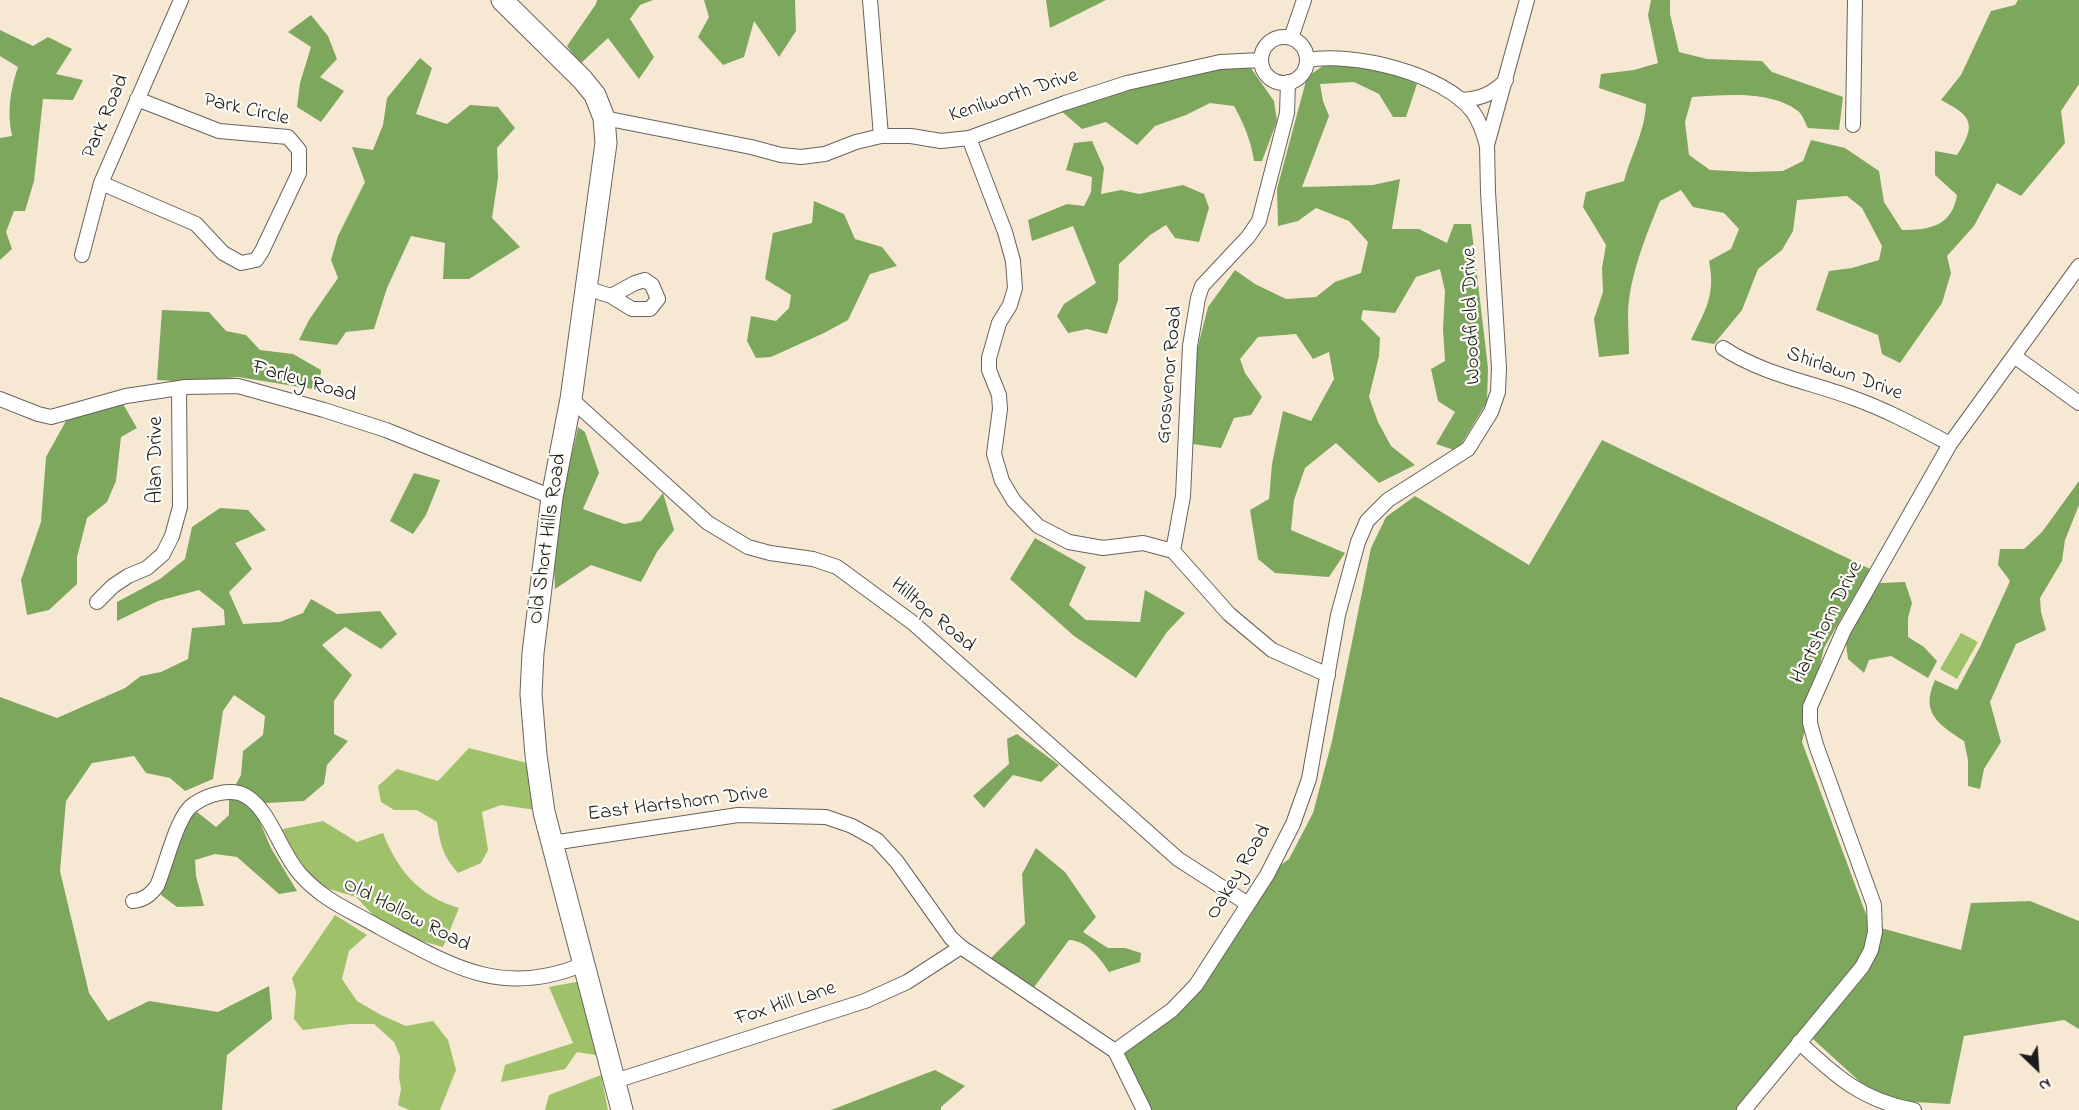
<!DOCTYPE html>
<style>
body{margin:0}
#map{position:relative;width:2079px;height:1110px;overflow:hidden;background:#f7e8d4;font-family:"Indie Flower",sans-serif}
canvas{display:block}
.north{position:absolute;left:2007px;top:1038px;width:60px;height:60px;-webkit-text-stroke:4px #fdfcf7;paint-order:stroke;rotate:155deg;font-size:16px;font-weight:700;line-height:24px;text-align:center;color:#1c1c1c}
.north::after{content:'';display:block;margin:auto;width:21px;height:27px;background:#1c1c1c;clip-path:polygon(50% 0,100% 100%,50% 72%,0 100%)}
</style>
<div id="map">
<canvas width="2079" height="1110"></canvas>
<div class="north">N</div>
</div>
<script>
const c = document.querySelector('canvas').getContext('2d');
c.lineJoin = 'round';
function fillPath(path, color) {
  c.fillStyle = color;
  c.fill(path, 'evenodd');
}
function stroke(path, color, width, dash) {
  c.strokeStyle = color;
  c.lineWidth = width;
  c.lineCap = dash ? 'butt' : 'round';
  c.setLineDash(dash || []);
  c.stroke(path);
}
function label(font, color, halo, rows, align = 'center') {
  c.font = font + ' "Indie Flower",sans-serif';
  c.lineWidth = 4.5;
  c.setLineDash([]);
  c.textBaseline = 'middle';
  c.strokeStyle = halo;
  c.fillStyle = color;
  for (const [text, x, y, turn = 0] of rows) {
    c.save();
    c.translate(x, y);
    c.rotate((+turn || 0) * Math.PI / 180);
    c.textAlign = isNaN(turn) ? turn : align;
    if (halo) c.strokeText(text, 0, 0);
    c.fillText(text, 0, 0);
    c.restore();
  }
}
fillPath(new Path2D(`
 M1961 633 1978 642 1957 679 1940 669Z
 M469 748 527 763 536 810 501 805 482 812 488 850 481 863 458 873C443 856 440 844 437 822L417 810H394L381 802 378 786 397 769 438 781Z
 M323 821 357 842 383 833C398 871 419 896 459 908L443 947 411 938 375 917 356 897 326 888 295 864 278 830Z
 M335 915 367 935 349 951 342 979 357 1001 381 1015 406 1026 433 1021 448 1040 456 1070 440 1110H409L398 1105 401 1089 399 1077 400 1056 394 1042 374 1024H350L303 1030 294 1019 296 992 292 978Z
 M581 981 602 1056 577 1052 565 1069 501 1082 505 1065 573 1043 549 987Z
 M601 1075 608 1110H545L549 1095Z`), '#9ec16a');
fillPath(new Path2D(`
 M597 0H653L640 5 630 19 654 57 639 79 608 38 580 64 567 46 596 4Z
 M704 0H795L796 31 779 57 754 21 744 57 723 65 698 37 709 17Z
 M1046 0H1106L1050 28Z
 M1651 0H1670V14L1679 52 1707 59 1762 61 1772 72 1843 97 1839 130 1808 128C1805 123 1803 115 1798 111 1770 90 1725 95 1692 97L1685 122 1689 155 1710 170 1751 172 1783 171 1803 161 1811 140 1845 148 1879 171 1884 202 1902 230C1930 230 1952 226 1957 195L1935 175V151L1957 155C1977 124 1972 116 1941 100L1961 75 1991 11 2015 5 2018 0H2079V84L2061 111 2065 143 2021 196 1997 183 1974 226 1947 256 1951 273 1942 303 1900 363 1882 354 1878 335 1816 310 1829 271 1852 268 1879 260 1882 246 1862 208 1847 196 1797 200 1793 231 1782 250 1758 269 1742 310 1714 344 1691 340C1705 310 1716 296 1709 261L1731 249 1739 229 1724 213 1693 207 1681 190 1660 201C1646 236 1630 274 1628 312 1628 326 1629 340 1629 354L1599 357 1594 319 1603 292 1602 268 1606 245 1583 207 1586 192 1624 181C1631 155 1645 131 1646 104L1599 88 1601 74 1634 70 1658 63 1648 15Z
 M311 15 328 36 337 59 320 77 344 91 321 122 297 107 300 83 311 47 288 32Z
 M0 30 33 46 48 37 72 49 56 74 83 80 73 100 43 99 34 181 25 211H14L6 232 12 249 0 260V138L12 136C7 112 10 91 18 67L0 56Z
 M420 58 432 68 416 114 447 124 470 105 498 107 515 128 497 148 498 178 492 218 520 247 469 279H443L445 243 411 236 387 288 374 329 346 332 337 345 299 340 309 320 338 278 331 260 338 236 365 182 352 147 373 150 383 125 387 98Z
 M1246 61 1274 101 1277 121 1262 161H1254C1251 141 1244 124 1234 106L1210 103 1186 115 1155 126 1137 145 1106 122 1082 129 1060 110 1148 84Z
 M1330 61 1379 68 1417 84 1406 117H1393L1379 94 1354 82 1320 84 1323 101 1329 116 1302 187 1373 185 1400 179 1392 229H1419L1447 243 1454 224H1471L1488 368 1487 402 1457 451 1436 444 1455 412 1438 401 1431 369 1445 361 1443 329 1445 291 1440 269 1416 277 1395 313 1363 310 1361 319 1380 338 1379 356 1369 397 1378 422 1391 446 1415 465 1379 483 1336 443 1305 468 1294 500 1291 530 1345 553 1329 577 1275 573 1258 559 1250 510 1269 499 1272 464 1283 411 1311 421 1334 379 1329 352 1313 359 1296 334 1258 337 1240 359 1245 373 1262 397 1251 415 1234 418 1221 448 1193 444 1197 350 1208 307 1235 270 1255 284 1286 299 1316 297 1335 282 1361 273 1368 242 1349 221 1316 208 1298 221 1278 226 1277 189 1307 77Z
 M1092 141 1104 168 1101 194 1121 190 1139 194 1183 185 1204 194 1209 208 1199 242 1175 238 1166 225 1150 235 1119 264 1118 300 1107 334 1087 329 1068 333 1057 316 1064 304 1096 283 1073 226 1032 241 1028 220 1067 204 1084 206 1091 192 1092 177 1066 170 1074 143Z
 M814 201 844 214 855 239 882 247 897 266 870 274 848 320 824 333 771 357 756 358 747 341 751 316 776 321 789 308 791 295 765 279 773 233 812 223Z
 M162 310 209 312 226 331 246 335 260 350 293 354 321 370 319 390 238 377 192 382 157 380Z
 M123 404 137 428 121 437 116 481 107 502 87 518 77 557V584L49 610 27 615 21 580 41 522 46 457 67 419Z
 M578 427 585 432 599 473 583 509 624 524 641 521 663 493 674 530 657 552 641 582 591 565 555 589 553 537Z
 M1602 440 1870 569 1824 648 1802 742 1870 925 1961 950 1971 903 2030 901 2079 921V1029L2064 1020 1964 1036 1950 1104 1880 1100 1803 1030 1741 1110H1145L1117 1044 1182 993 1267 875 1289 859 1313 813 1332 741 1371 548 1386 517 1415 496 1529 565Z
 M414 473 440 480 426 515 413 534 390 521Z
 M2079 481V505L2065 540 2062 561 2040 598 2041 612 2046 630 2016 644 1990 702 2001 742 1984 769 1980 789 1968 786V760L1964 741C1938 724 1920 713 1935 680L1957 690 1980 647 2010 581 1998 565 2000 549H2024L2042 532Z
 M220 508 248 510 266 530 235 543 252 569 229 592 243 624 280 622 303 613 311 599 337 614 380 611 397 634 381 649 345 627 322 645 352 675 334 701V734L348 741 327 765 324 784 304 801 266 803 256 813 271 848 297 891 279 894 237 857 215 854 195 860 196 876 204 906 177 907 161 895 183 825 197 812 216 827 229 815V797L241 775 243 751 263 735 265 716 234 695 223 711 213 779 185 791 170 778 146 773 134 756 92 763 66 801 60 871 89 993 108 1021 149 1001 218 1012 269 986 272 1019 227 1055 222 1110H0V697L57 718 125 688 141 676 161 672 188 659 192 628 225 625 224 610 199 590 158 601 117 621V602L160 579 185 559 192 527Z
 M1035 538 1086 567 1069 605 1086 620 1140 622 1145 590 1185 613 1167 632 1136 678 1074 636 1010 579Z
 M1905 582 1912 603 1908 618V637L1924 647 1937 661 1928 678 1891 656 1869 660 1864 673 1848 659 1845 636 1880 583Z
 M1017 734 1059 765 1041 782 1013 775 984 808 973 796 1009 764 1007 739Z
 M1036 848 1065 872 1096 917 1083 932 1108 948H1125L1141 953 1140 962 1109 972C1099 957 1087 941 1069 940L1032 990 990 959 1025 924 1022 874Z
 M935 1070 965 1086 941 1107V1110H831Z`), '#7ea75e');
const minor = new Path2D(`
 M870 0 881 136
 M1261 60a23 23 0 1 1 46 0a23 23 0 1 1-46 0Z
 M1291 38 1304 0
 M1307 60C1354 52 1443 73 1473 112 1480 122 1484 134 1487 146
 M1461 100C1480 99 1493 94 1506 80
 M604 118 751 147 781 155 801 157 825 154 856 142 881 136H911L941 141 969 138 1065 103 1127 83 1220 62 1261 60
 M1853 125 1855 0
 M969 138 1005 232 1013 261 1015 288 1010 305 999 323 989 358V370L999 395 1000 409 994 454 1002 481 1014 501 1038 526 1069 542 1103 548 1143 543 1173 551 1229 614 1272 650 1328 675
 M101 183 196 224 223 253 241 263 256 260 262 251 299 173V150L288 137 219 131 137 99
 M82 255 101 183 181 0
 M586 288 611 296 632 309H650L658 299 652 285 645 280 635 283 611 296
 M1723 348C1762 374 1810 382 1853 398 1887 410 1918 427 1950 444
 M2014 356 2079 403
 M0 399 38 414 51 417 126 396 186 387 238 386 324 410 386 430 552 497
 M571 399 708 523 748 547 770 553 813 559 837 567 913 623 1178 859 1248 904
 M1173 551 1183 496 1190 346 1198 298 1202 286 1248 237 1259 221 1287 113 1288 82
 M97 602 113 586 128 576 147 568 163 554 172 536 180 507 179 388
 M552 843 738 815 826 817 852 826 877 840 897 862 951 938 961 947 1115 1051
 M133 901C144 900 150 895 157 886 166 866 177 814 194 804 207 795 231 787 246 796 271 811 280 852 300 874 323 900 349 910 379 927 450 965 501 999 584 964
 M1799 1042C1835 1076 1863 1101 1914 1110
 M1115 1051 1172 1010 1196 985 1267 875 1293 824 1309 779 1338 615 1358 542 1367 521 1388 500 1468 449 1491 412 1498 392 1499 368 1488 192 1487 145 1527 0
 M1115 1051 1144 1110
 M615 1081 865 1001 907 982 961 947
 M1744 1110 1862 967 1871 950 1875 932 1874 905 1816 745 1810 723V707L1844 630 1950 444 2079 266`);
const primary = new Path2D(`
 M502 0 582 79 595 95 604 118 606 143 571 399 552 497 533 653 531 694 536 755 544 812 622 1110`);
stroke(minor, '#69635c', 16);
stroke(primary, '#69635c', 23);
stroke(minor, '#fff', 14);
stroke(primary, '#fff', 21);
label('21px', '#1c1c1c', '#fdfcf7', [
 ["Kenilworth Drive",1014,97,-18],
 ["Park Circle",246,111,13],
 ["Park Road",107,117,-67],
 ["Woodfield Drive",1473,316,-92],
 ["Grosvenor Road",1171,375,-85],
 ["Shirlawn Drive",1844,375,20],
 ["Farley Road",304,383,16],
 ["Alan Drive",158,460,-90],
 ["Old Short Hills Road",549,539,-82],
 ["Hilltop Road",932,616,40],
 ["Hartshorn Drive",1828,623,-63],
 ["East Hartshorn Drive",678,805,-7],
 ["Oakey Road",1240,873,-59],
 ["Old Hollow Road",406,916,27],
 ["Fox Hill Lane",786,1005,-18]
]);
</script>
